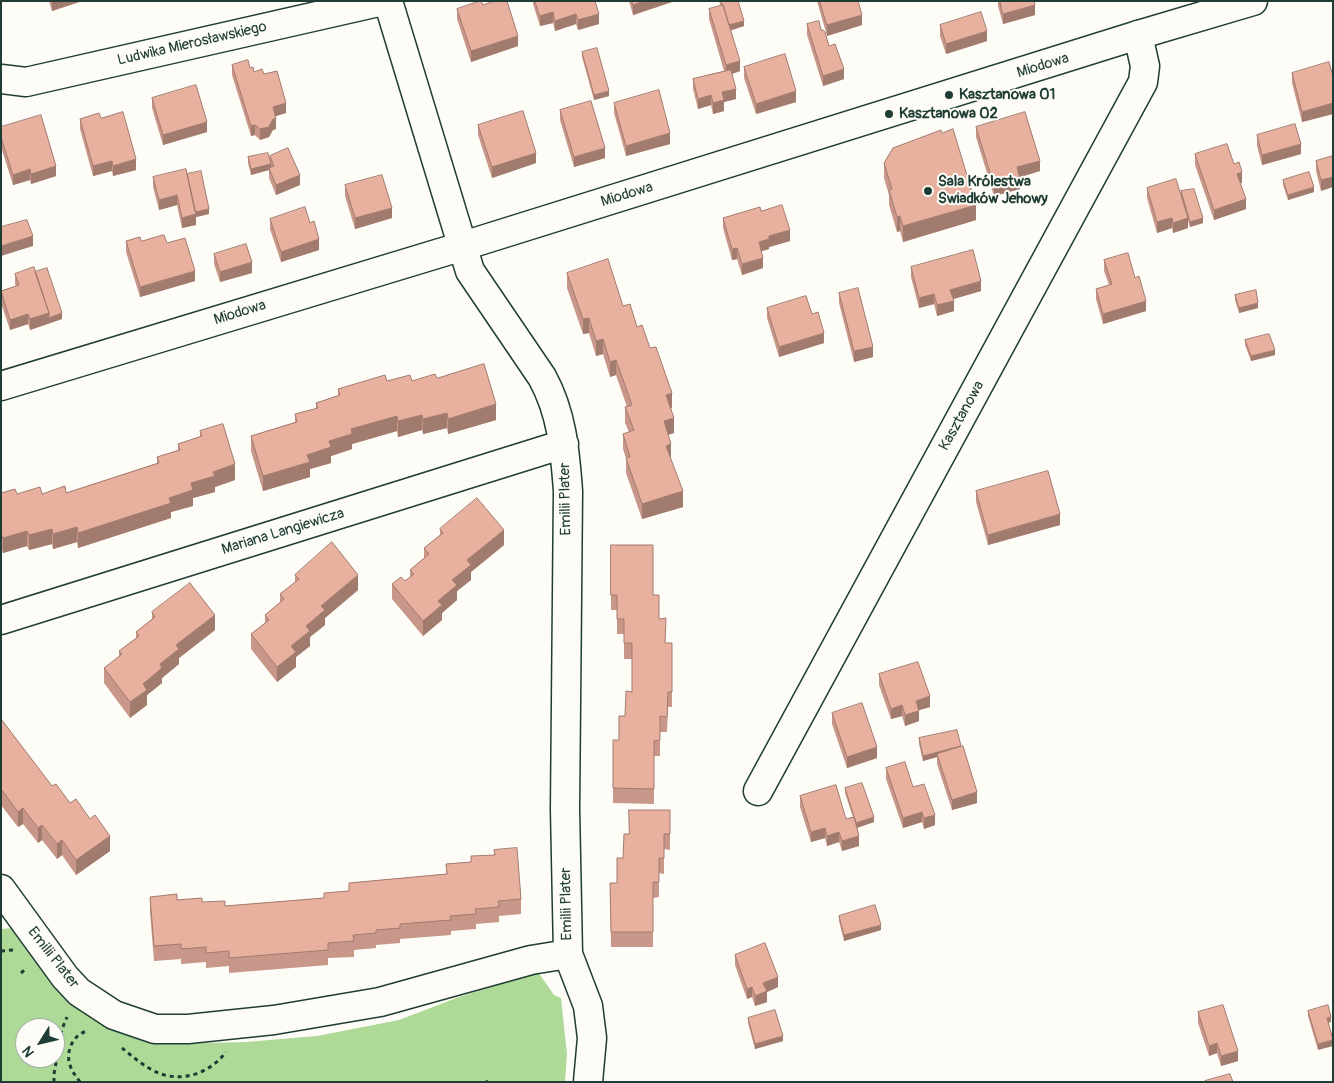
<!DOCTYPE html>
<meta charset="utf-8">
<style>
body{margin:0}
#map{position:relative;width:1334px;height:1083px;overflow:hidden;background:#fdfcf7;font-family:Pangolin,sans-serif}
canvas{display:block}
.frame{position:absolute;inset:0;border:2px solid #1f3d34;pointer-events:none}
.north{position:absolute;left:15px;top:1018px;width:50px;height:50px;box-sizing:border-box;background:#fdfcf7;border:1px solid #a4b0a9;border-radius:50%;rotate:234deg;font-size:14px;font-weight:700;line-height:20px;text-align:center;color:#1f3d34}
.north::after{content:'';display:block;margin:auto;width:18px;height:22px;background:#1f3d34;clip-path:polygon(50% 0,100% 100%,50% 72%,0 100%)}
</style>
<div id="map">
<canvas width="1334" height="1083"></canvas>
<div class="frame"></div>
<div class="north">N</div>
</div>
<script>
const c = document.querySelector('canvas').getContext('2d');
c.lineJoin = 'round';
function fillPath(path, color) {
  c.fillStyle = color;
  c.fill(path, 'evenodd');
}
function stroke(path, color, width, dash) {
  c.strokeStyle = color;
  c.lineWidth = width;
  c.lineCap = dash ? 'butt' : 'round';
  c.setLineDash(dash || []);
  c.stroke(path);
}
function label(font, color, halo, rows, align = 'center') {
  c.font = font + ' Pangolin,sans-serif';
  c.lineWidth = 4;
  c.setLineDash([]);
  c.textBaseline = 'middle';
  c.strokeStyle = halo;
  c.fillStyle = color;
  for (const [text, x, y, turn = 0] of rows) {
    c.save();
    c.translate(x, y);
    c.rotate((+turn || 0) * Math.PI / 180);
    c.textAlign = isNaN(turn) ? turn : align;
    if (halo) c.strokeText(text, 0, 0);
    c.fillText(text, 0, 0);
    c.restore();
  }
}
fillPath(new Path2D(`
 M13 928 51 981 68 1000 93 1019 129 1035 163 1044 246 1042 317 1036 399 1020 459 997 538 972 554 995 561 998 567 1054 565 1082H1V929ZM25 1028H55V1058H25Z`), '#aed997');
const street = new Path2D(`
 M1 79 26 82 383 1
 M1 620 564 444
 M758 791 1143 82 1145 66 1138 35
 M1 889 65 977 79 992 114 1015 155 1029H188L274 1020 380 1002 531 960 568 954 565 809 568 491C565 451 562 413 542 377L470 271 388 1
 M568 954 588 1006 592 1038 588 1082`);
const secondary = new Path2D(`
 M1 386 463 246 1138 35 1253 1`);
stroke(street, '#1f3d34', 31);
stroke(secondary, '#1f3d34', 31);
stroke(new Path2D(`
 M1 951 13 950
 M21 973 27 968
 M122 1048C133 1057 147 1069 161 1074 185 1082 211 1072 226 1052
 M54 1082V1074L62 1029 67 1017
 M80 1082C76 1076 72 1072 70 1065 65 1051 74 1033 88 1031
 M486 1082 488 1081`), '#1f3d34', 3, [4, 4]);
stroke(street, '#fdfcf7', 28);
stroke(secondary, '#fdfcf7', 28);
fillPath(new Path2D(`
 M49 1H82L52 11Z
 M533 1H595L599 24 578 30 576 24 555 31 553 23 540 26 533 4Z
 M629 1H675L633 15Z
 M719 1H738L744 26 731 30 740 71 732 74 736 99 724 102V111L713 114 711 105 698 109 693 89V79L724 71 709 19V9L721 6Z
 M817 1H858L862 25 827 36Z
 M998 1H1034L1035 15 1003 24 998 6Z
 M457 9 518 46 471 62 457 19Z
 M807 24 821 30 829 46 844 79 823 86 807 35Z
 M940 25 987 41 946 54 940 36Z
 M582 52 609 96 594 100 582 57Z
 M232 65 250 68 254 72 264 74 286 113 275 116 276 129 273 130 269 137 260 140 255 135 251 136 232 75Z
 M744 67 796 102 756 114 744 78Z
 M1292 73 1333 76V114L1302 122 1292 83Z
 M152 98 207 132 163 145 152 108Z
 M614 103 670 144 626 156 614 113Z
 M560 110 605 158 574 167 560 120Z
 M80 119 136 170 113 176 112 171 93 176 80 129Z
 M478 125 536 163 492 178 478 135Z
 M1 127 56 176 31 184 30 180 13 185 1 147Z
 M976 127 1040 171 1020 177V189L994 196 976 137Z
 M1257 135 1301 154 1262 165 1257 146Z
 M1195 154 1234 164 1242 183H1240L1246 209 1214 220 1195 165Z
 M270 156 300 185 276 195 269 178V170L251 175 248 163V157L270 163Z
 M1333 156 1321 191 1316 171V161Z
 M884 163 976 220 903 242 900 231 897 232 889 205V195L884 178Z
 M187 174 209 214 196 217V225L182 228 177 205 159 210 153 187V177Z
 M1283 180 1314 192 1288 200 1283 185Z
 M345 185 392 218 355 229 345 196Z
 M1147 188 1181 194V191L1203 223 1190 227 1188 221V228L1173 233 1172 228 1157 233 1147 198Z
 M761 211 790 241 769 247V249L761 251 763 268 742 275 737 259 732 260 723 228V218Z
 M270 219 319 250 281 262 270 229Z
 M126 241H141L167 243 195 281 140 297 126 252Z
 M214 254 252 273 220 282 214 264Z
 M1104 260 1135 278 1146 311 1103 324 1096 299V289L1109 285 1104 271Z
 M911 267 981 291 953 299 954 311 937 316 934 304 919 308 911 277Z
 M35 272 62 319 30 330 28 324 10 330 1 303V291L16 286 15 284V274Z
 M567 273 623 306 637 327 672 408H671L674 433 668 435 671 459 683 507 642 519 626 473V458L623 449V434L629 432 625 423V407H627L616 375 610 377 603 354 596 356 589 333 583 334 567 288Z
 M839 293 873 357 854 362 839 303Z
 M1235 295 1258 308 1239 313 1235 300Z
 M767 308 812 314 824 343 779 357 767 318Z
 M1245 340 1275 355 1251 361 1245 345Z
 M437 378 496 420 448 434 447 428 423 434 422 430 398 437 397 431 352 444V449L331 456V463L310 469V477L263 491 251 451V436L295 422V414L316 409V403L338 396V389L387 381H412Z
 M200 431 235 480 215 487V492L193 498V506L171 512V518L78 548 77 542 53 549 52 544 29 550 27 546 3 553 1 548V493L17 494 66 493 157 463V457L178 450V444L200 437Z
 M976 491 1060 525 988 545 976 502Z
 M440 529 504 545 471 572V580L457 591V600L442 613V620L423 636 392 599V584L405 581 410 577V570L424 558V548L440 535Z
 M611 545 653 595 665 643H672V707H668L667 732H660V756H654V804L613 803V740H619L632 692V659H624V634H617V610H611Z
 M295 575 358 590 325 618V625L310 637V646L296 657V667L277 682 251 649V634L265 623V615L280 603V594L295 582Z
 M152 612 215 630 179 658V664L162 678V683L147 695V705L130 718 104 683V668L119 657V651L136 638V632L152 619Z
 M879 674 930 707 919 710V721L905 726 902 716 891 719 879 685Z
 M832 713 877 758 847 768 832 724Z
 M1 719 52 786 70 803 110 851 76 875 62 855 57 859 42 840 38 843 23 824 18 827 1 805Z
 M919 738 961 746 977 803 952 810 937 764V757L923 761 919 744Z
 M886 768 935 825 924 829 922 822 903 828 886 779Z
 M845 788 874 822 857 828 859 846 842 851 839 842 827 846 825 838 811 842 800 807V796L846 819 853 817 845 793Z
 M670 810V850L664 849V874L659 873V897L653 898V947H611L610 883H617L623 858Z
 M494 850 521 899V914L499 916V922L476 924V929L451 931V935L400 939V943L376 945V948L354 950V957L328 958V965L229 973V966L206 968V962L181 964V959L154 961 150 912V897L202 902 225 906 324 898 349 891V883L446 874V864L471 862 494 855Z
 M839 916 881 930 844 941 839 921Z
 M735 955 778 987 767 992V1002L755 1006 752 997 747 999 735 965Z
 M1308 1011 1331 1022 1328 1023 1318 1050 1308 1016Z
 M1198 1012 1238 1061 1221 1066 1217 1053 1209 1056 1198 1023Z
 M748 1018 783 1041 755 1049 748 1023Z`), '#c89789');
fillPath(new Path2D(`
 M52 1H82L52 11Z
 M644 1H675L633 15V5Z
 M1035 5V15L1003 24V14Z
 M553 12V23L540 26V16Z
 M576 14V24L555 31V21Z
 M599 14V24L578 30V20Z
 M862 15V25L827 36V25Z
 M744 21V26L729 31V25Z
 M987 31V41L946 54V44Z
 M518 36V46L471 62V51Z
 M740 61V71L726 76V65Z
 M844 69V79L823 86V76Z
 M736 89V99L724 102V111L713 114V103L722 92Z
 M609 91V96L594 100V95Z
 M796 91V102L756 114V104Z
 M711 95V105L698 109V99Z
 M286 103V113L273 117V107Z
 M1333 103V114L1302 122V112Z
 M273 119H276V129L273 130 269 137 260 140V129Z
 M207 122V132L163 145V135Z
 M255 125V135L251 136V126Z
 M670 133V144L626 156V146Z
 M1301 144V154L1262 165V155Z
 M605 148V158L574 167V157Z
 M536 153V163L492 178V167Z
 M136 159V170L113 176V166Z
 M112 161V171L93 176V166Z
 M1040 161V171L1017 178V167Z
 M271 164V170L269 168V170L251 175V169Z
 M56 166V176L31 184V174Z
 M30 169V180L13 185V175Z
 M1242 172V183L1237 184V174Z
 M300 175V185L276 195V185Z
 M1333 177V187L1321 191V180Z
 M1020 179V189L994 196V186Z
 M1314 187V192L1288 200V195Z
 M177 195V205L159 210V200Z
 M1246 199V209L1214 220V210Z
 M976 205V220L903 242V226Z
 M392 208V218L355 229V218Z
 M209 209V214L196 217V225L182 228V218L194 212Z
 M900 216V231L897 232V217Z
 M1172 218V228L1157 233V222Z
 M1188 218V228L1173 233V223Z
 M1203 218V223L1190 227V222Z
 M790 230V241L769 247V249L759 252V242L769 236Z
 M33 236V246L1 256V246Z
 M319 239V250L281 262V252Z
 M737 248V259L732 260V249Z
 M763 258V268L742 275V264Z
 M252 262V273L220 282V272Z
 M195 271V281L140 297V287Z
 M981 281V291L950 300V290Z
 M934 294V304L919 308V298Z
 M954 301V311L937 316V305Z
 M1146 301V311L1103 324V314Z
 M1258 303V308L1239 313V308Z
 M49 313H62V319L30 330V319Z
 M28 314V324L10 330V320Z
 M589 318V333L583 334V319Z
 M824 333V343L779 357V347Z
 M603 339V354L596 356V341Z
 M873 347V357L854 362V351Z
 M1275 350V355L1251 361V356Z
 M616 360V375L610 377V362Z
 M672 393V408L666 410V395Z
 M496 404V420L448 434V419Z
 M447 413V428L423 434V419Z
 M422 415V430L398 437V421Z
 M397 416V431L352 444V449L331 456V463L310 469V477L263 491V476L307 455 351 429Z
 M674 418V433L664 436V421Z
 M671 444V459L666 446Z
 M235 464V480L215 487V492L193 498V506L171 512V518L78 548V533L169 498 191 483 213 472Z
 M683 491V507L642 519V504Z
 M1060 514V525L988 545V535Z
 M77 527V542L53 549V534Z
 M52 529V544L29 550V535Z
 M504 530V545L471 572V580L457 591V600L442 613V620L423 636V621L438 601 452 580 467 560Z
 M27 531V546L3 553V538Z
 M358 575V590L325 618V625L310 637V646L296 657V667L277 682V667L321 606Z
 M215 615V630L179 658V664L162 678V683L147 695V705L130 718V702L143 684 176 645Z
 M930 696V707L916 711V701Z
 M902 705V716L891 719V709Z
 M919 711V721L905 726V715Z
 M961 746 937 754V757L923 761V756Z
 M877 747V758L847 768V757Z
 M977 792V803L952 810V800Z
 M23 808V824L18 827V812Z
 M922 812V822L903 828V818Z
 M935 815V825L924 829V818Z
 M874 817V822L856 828V823Z
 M42 825V840L38 843V828Z
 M825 828V838L811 842V832Z
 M839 832V842L827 846V836Z
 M110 836V851L76 875V860Z
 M859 836V846L842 851V841Z
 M62 840V855L57 859V844Z
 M881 925V930L844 941V935Z
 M778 977V987L767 992V1002L755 1006V996L763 983Z
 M752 987V997L747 999V989Z
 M1331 1017V1022L1327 1023V1018Z
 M783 1036V1041L755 1049V1044Z
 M1333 1040V1046L1318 1050V1044Z
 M1217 1043V1053L1209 1056V1046Z
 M1238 1051V1061L1221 1066V1056Z`), '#a27b6f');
const building = new Path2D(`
 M480 1H481L483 5 494 1H507L518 36 471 51 457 9Z
 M535 1H595L599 14 578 20 576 14 555 21 553 12 540 16Z
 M632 1H644L633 5Z
 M721 1H738L744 21 729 25 723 5H722Z
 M820 1H858L862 15 827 25Z
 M1000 1H1034L1035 5 1003 14Z
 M723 5 740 61 726 65 709 9Z
 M981 12 987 31 946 44 940 25Z
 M819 21 821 30H823L825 32 829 46 835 44 844 69 823 76 807 24Z
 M597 48 609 91 594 95 582 52Z
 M785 54 796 91 756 104 744 67Z
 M248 60 250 68 253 67 254 72 262 69 264 74 277 71 286 103 273 107 276 119H273L269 127 260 129 255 125 251 126 232 65Z
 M1329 62 1333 76V103L1302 112 1292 73Z
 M731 70 736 89 722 92 724 100 713 103 711 95 698 99 693 79Z
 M196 85 207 122 163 135 152 98Z
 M659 90 670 133 626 146 614 103Z
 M591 101 605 148 574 157 560 110Z
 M523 111 536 153 492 167 478 125Z
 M123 112 136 159 113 166 112 161 93 166 80 119 99 113 101 118Z
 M1025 112 1040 161 1017 167 1020 179 994 186 976 127Z
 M41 115 56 166 31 174 30 169 13 175 1 137V127Z
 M1295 124 1301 144 1262 155 1257 135Z
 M953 129 976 205 903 226 900 216 897 217 889 190 892 189 884 163 893 148 941 130 942 133Z
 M1227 144 1234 164 1239 162 1242 172 1237 174 1246 199 1214 210 1195 154Z
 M288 148 300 175 276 185 269 168 274 166 270 156Z
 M268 153 271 164 251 169 248 157Z
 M1333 156V177L1321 180 1316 161Z
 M186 169 196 214 182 218 177 195 159 200 153 177Z
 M201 171 209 209 195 212 187 174Z
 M1309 172 1314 187 1288 195 1283 180Z
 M382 175 392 208 355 218 345 185Z
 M1176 179 1188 218 1173 223 1172 218 1157 222 1147 188Z
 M1194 189 1203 218 1190 222 1181 191Z
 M782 205 790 230 769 236V239L759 242 763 258 742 264 737 248 732 249 723 218 760 207 761 211Z
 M305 207 310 223 314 221 319 239 281 252 270 219Z
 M27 220 33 236 1 246V227Z
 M164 235 167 243 185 238 195 271 140 287 126 241 140 237 141 241Z
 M246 244 252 262 220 272 214 254Z
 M973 250 981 281 950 290 954 301 937 305 934 294 919 298 911 267Z
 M1128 253 1135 278 1139 276 1146 301 1103 314 1096 289 1112 284 1104 260Z
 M608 259 623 306 630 304 637 327 642 325 650 348 656 347 672 393 666 395 674 418 664 421 671 444 666 446 683 491 642 504 626 458 630 457 623 434 634 430 625 407 632 405 616 360 610 362 603 339 596 341 589 318 583 319 567 273Z
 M34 267 49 313 30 319 28 314 10 320 1 291 19 285 15 274Z
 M47 268 62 313 49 318V313L35 272Z
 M858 288 873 347 854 351 839 293Z
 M1256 290 1258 303 1239 308 1235 295Z
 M806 296 812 314 818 312 824 333 779 347 767 308Z
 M1269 334 1275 350 1251 356 1245 340Z
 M484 364 496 404 448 419 447 413 423 419 422 415 398 421 397 416 351 429 352 434 329 441 331 447 307 455 310 462 263 476 251 436 297 422 295 414 318 408 316 403 340 395 338 389 385 375 387 381 410 375 412 381 435 374 437 378Z
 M223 424 235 464 213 472 215 476 191 483 193 490 169 498 171 503 78 533 77 527 53 534 52 529 29 535 27 531 3 538 1 533V493L15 489 17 494 40 487 42 494 65 486 66 493 159 463 157 457 180 450 178 444 202 436 200 431Z
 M1048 471 1060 514 988 535 976 491Z
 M477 498 504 530 467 560 471 565 452 580 457 585 438 601 442 605 423 621 392 584 401 577 405 581 414 574 410 570 429 554 424 548 443 533 440 529Z
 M332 542 358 575 321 606 325 610 306 626 310 631 291 646 296 652 277 667 251 634 269 620 265 615 284 599 280 594 299 579 295 575Z
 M611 545H653V595H659V619L666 618 665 643H672V692H668L667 717 660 716V740L654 741V789L613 788V740H619V716H625L626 691 632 692V643H624V619H617V595H611Z
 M190 583 215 615 176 645 179 649 160 664 162 668 143 684 147 690 130 702 104 668 122 654 119 651 139 636 136 632 155 617 152 612Z
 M918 662 930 696 916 701 919 711 905 715 902 705 891 709 879 674Z
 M862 703 877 747 847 757 832 713Z
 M1 719 52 786 56 784 70 803 76 799 90 819 95 815 110 836 76 860 62 840 57 844 42 825 38 828 23 808 18 812 1 789Z
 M957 730 961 746 923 756 919 738Z
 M963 746 977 792 952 800 937 754Z
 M905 762 913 787 924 784 935 815 924 818 922 812 903 818 886 768Z
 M862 783 874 817 856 823 845 788Z
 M836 785 846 819 854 817 859 836 842 841 839 832 827 836 825 828 811 832 800 796Z
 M629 810H670V834H664V858H659V882H653V932H611L610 883H617V858H623L624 834H629Z
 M517 848 521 899 498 901 499 907 475 909 476 914 450 916 451 920 400 924V928L376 930V933L353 935 354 941 328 943V950L229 958V951L206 953V947L181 949V944L154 946 150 897 177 894V900L202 898V902L225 901V906L324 898V893L349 891V883L447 874 446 864 471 862V856L495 855 494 850Z
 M875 905 881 925 844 935 839 916Z
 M765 943 778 977 763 983 767 991 755 996 752 987 747 989 735 955Z
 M1223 1005 1238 1051 1221 1056 1217 1043 1209 1046 1198 1012Z
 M1328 1005 1331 1017 1327 1018 1333 1040 1318 1044 1308 1011Z
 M775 1010 783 1036 755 1044 748 1018Z
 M1230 1074 1233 1082H1205V1081Z`);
fillPath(building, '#e8b09f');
stroke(building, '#a27b6f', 1);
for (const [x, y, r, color] of [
 [949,95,5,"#1f3d34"],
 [889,114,5,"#1f3d34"],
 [928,191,5,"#1f3d34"]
]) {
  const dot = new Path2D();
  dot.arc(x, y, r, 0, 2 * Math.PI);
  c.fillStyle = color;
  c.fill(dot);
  stroke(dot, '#fdfcf7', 2);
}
label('15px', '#1f3d34', '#fdfcf7', [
 ["Ludwika Mierosławskiego",192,44,-13],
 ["Miodowa",1043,66,-17],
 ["Miodowa",627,195,-17],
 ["Miodowa",240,313,-17],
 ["Kasztanowa",962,416,-61],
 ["Emilii Plater",566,499,-91],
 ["Mariana Langiewicza",283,532,-17],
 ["Emilii Plater",567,904,-91],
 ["Emilii Plater",53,958,52]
]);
label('bold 15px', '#1f3d34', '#fdfcf7', [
 ["Kasztanowa 01",959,95],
 ["Kasztanowa 02",899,114],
 ["Sala Królestwa",938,182],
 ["Swiadków Jehowy",938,199]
], 'left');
</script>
